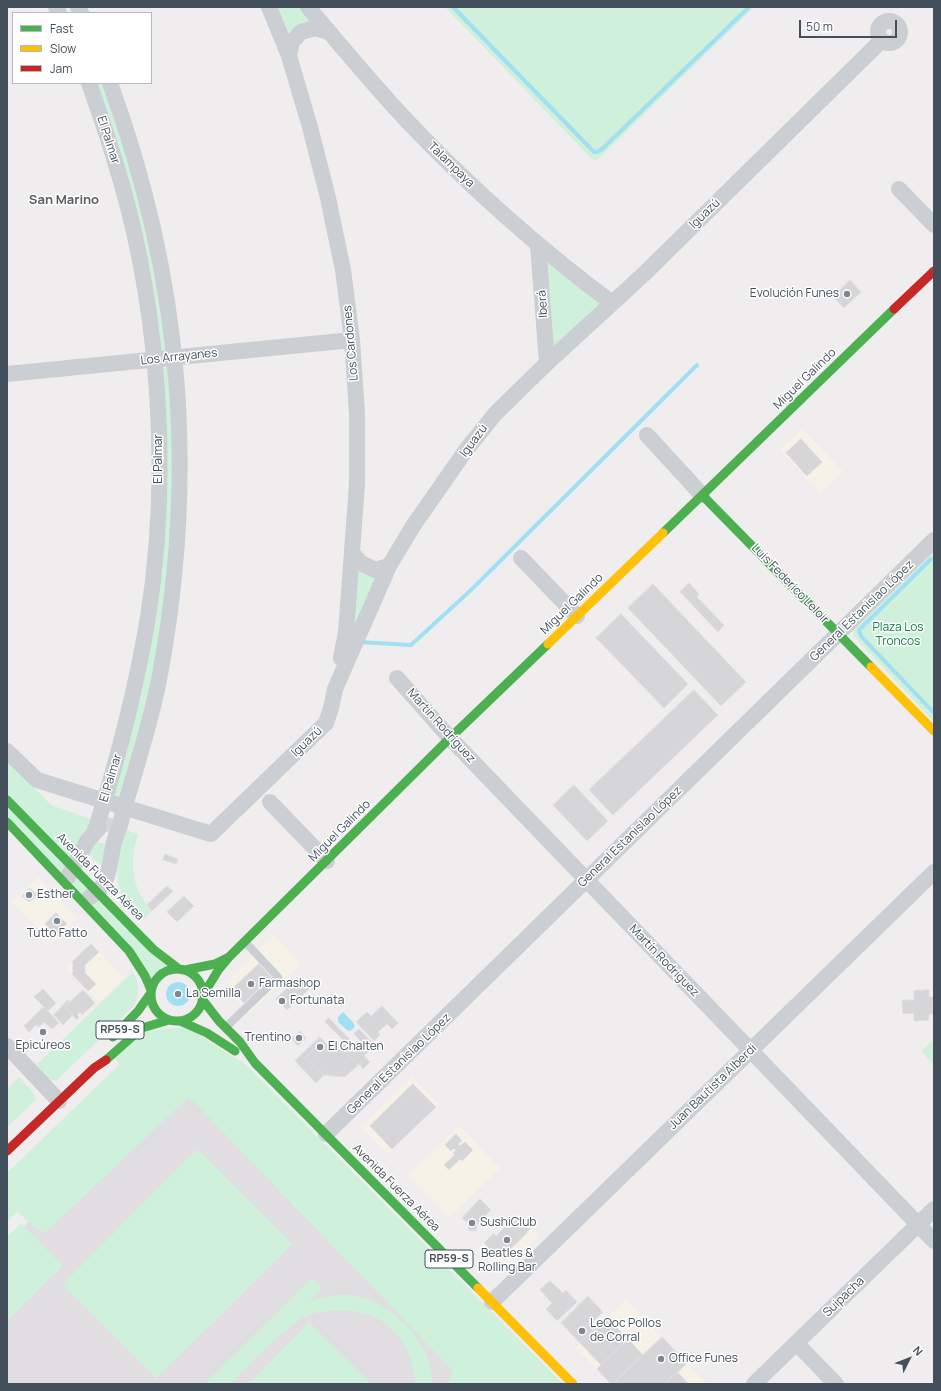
<!DOCTYPE html>
<meta charset="utf-8">
<style>
body{margin:0}
#map{position:relative;width:941px;height:1391px;overflow:hidden;background:#efeded;font-family:Manrope,sans-serif}
canvas{display:block}
.frame{position:absolute;inset:0;border:8px solid #43505c;pointer-events:none}
.legend{position:absolute;left:12px;top:12px;width:140px;height:72px;box-sizing:border-box;background:#fff;border:1px solid #b4b9be;margin:0;padding:5px 7px;list-style:none;font-size:12px;color:#43505c}
.legend li{display:flex;align-items:center;gap:8px;height:20px}
.legend b{width:20px;border:1px solid #b4b9be}
.north{position:absolute;left:889px;top:1339px;width:40px;height:40px;-webkit-text-stroke:3px #fff;paint-order:stroke;rotate:48deg;font-size:11px;font-weight:700;line-height:16px;text-align:center;color:#43505c}
.north::after{content:'';display:block;margin:auto;width:14px;height:18px;background:#43505c;clip-path:polygon(50% 0,100% 100%,50% 72%,0 100%)}
.scale{position:absolute;left:799px;top:20px;width:98px;height:18px;box-sizing:border-box;border:2px solid #43505c;border-top:0;padding-left:5px;font-size:12px;line-height:14px;white-space:nowrap;color:#43505c;-webkit-text-stroke:3px #fff;paint-order:stroke}
</style>
<div id="map">
<canvas width="941" height="1391"></canvas>
<div class="frame"></div>
<ul class="legend">
<li><b style="height:5px;background:#4caf50"></b>Fast</li>
<li><b style="height:5px;background:#ffc107"></b>Slow</li>
<li><b style="height:5px;background:#c62828"></b>Jam</li>
</ul>
<div class="north">N</div>
<div class="scale">50 m</div>
</div>
<script>
const c = document.querySelector('canvas').getContext('2d');
c.lineJoin = 'round';
function fillPath(path, color) {
  c.fillStyle = color;
  c.fill(path, 'evenodd');
}
function stroke(path, color, width, dash) {
  c.strokeStyle = color;
  c.lineWidth = width;
  c.lineCap = dash ? 'butt' : 'round';
  c.setLineDash(dash || []);
  c.stroke(path);
}
function label(font, color, halo, rows, align = 'center') {
  c.font = font + ' Manrope,sans-serif';
  c.lineWidth = 3;
  c.setLineDash([]);
  c.textBaseline = 'middle';
  c.strokeStyle = halo;
  c.fillStyle = color;
  for (const [text, x, y, turn = 0] of rows) {
    c.save();
    c.translate(x, y);
    c.rotate((+turn || 0) * Math.PI / 180);
    c.textAlign = isNaN(turn) ? turn : align;
    if (halo) c.strokeText(text, 0, 0);
    c.fillText(text, 0, 0);
    c.restore();
  }
}
fillPath(new Path2D(`
 M802 429 843 471 821 493 780 450Z
 M38 877 78 918 53 943 12 902Z
 M273 935 301 964 249 1013 227 990 228 980Z
 M91 944 124 978 99 1002 66 968Z
 M412 1077 438 1104 387 1154 361 1127Z
 M459 1126 500 1168 449 1218 408 1175Z
 M520 1217 539 1235 510 1264 504 1265 493 1264 478 1249 494 1233 496 1235 508 1224 511 1226Z
 M626 1300 662 1337 613 1384H611L576 1348Z
 M687 1363 707 1384H665Z`), '#f7f2e7');
fillPath(new Path2D(`
 M182 1077 479 1384H7V1242Z`), '#e0dee0');
fillPath(new Path2D(`
 M269 7H308L329 32 292 42Z
 M445 7H754L597 160H593Z
 M89 83H110L125 124 175 358 169 617 124 807 103 801 155 551 147 302Z
 M538 245 612 303 547 363Z
 M934 550V722L853 635 854 628Z
 M353 554 389 566 351 651Z
 M7 760 51 805 96 821 74 868 171 969C163 972 158 976 153 983L7 822Z
 M125 830 138 834C129 863 131 888 152 911L140 922C131 913 123 902 120 890 115 873 120 846 125 830Z
 M92 842 103 843 106 846 104 864 101 865C98 863 90 857 89 852 89 849 92 845 92 842Z
 M133 972C140 983 139 994 134 1006L56 1081 48 1079 36 1065Z
 M186 1027 245 1064 563 1384H448L453 1371 189 1097 44 1234 17 1212 7 1222V1173L120 1064 113 1056 143 1031Z
 M934 1039V1065L921 1051Z
 M19 1077 33 1092 36 1100 7 1127V1089Z
 M197 1149 292 1244 156 1379 62 1285Z
 M21 1223 63 1266 7 1321V1237Z
 M312 1278 322 1288 309 1301C322 1298 335 1294 349 1295 381 1298 412 1324 426 1354 430 1363 432 1374 433 1384H415C413 1337 380 1306 333 1311 324 1311 311 1313 303 1318 277 1333 253 1363 231 1384H204Z
 M309 1322 372 1384H249Z`), '#cff0db');
fillPath(new Path2D(`
 M166 994a12 12 0 1 1 24 0a12 12 0 1 1-24 0Z
 M343 1012 353 1022 355 1027 350 1031 347 1030 338 1022V1017Z`), '#a0e0f2');
stroke(new Path2D(`
 M453 7 594 152H597L602 149 749 7
 M931 559 859 630 861 636 932 711
 M359 642 411 645 471 590 697 365`), '#a0e0f2', 4);
const building = new Path2D(`
 M850 280 861 292 844 308 833 297Z
 M801 439 822 462 807 476 786 453Z
 M689 583 699 594 697 597 724 625 718 632 680 592Z
 M653 584 746 682 721 706 628 608Z
 M621 614 688 684 664 708 596 638Z
 M694 690 718 715 613 815 589 790Z
 M574 785 608 821 587 841 553 805Z
 M106 817 118 820 114 834 102 830Z
 M165 854 178 859 176 864 163 860Z
 M167 886 173 891 152 911 147 905Z
 M30 888 37 895 29 902 22 896Z
 M184 896 194 906 177 922 167 912Z
 M56 913 67 924 55 935 45 924Z
 M91 944 99 952 85 965V973L96 984 88 991 72 974 73 972V964L72 962Z
 M259 964 271 977 244 1003 231 990Z
 M298 978 309 989 287 1010 276 999Z
 M43 989 56 1003 48 1011 34 997Z
 M83 990 95 1003 82 1015 80 1012 77 1015 79 1017 77 1020 65 1007Z
 M929 990V997H934V1014H929V1020L914 1021V1013L903 1014 902 1000H914V991Z
 M68 1000 70 1002 65 1007 73 1015 63 1025 54 1015Z
 M382 1006 398 1023 392 1029 387 1024 378 1032 380 1035 374 1041 356 1022 367 1012 371 1016Z
 M44 1007 59 1023 52 1029 44 1022 39 1027 36 1025 29 1032 24 1026Z
 M329 1018 351 1041 348 1045 325 1022Z
 M359 1029 375 1045 364 1056 370 1062 363 1069 359 1064 358 1065 341 1048 346 1043 354 1052 363 1044 354 1034Z
 M300 1031 306 1038 298 1046 292 1039Z
 M320 1037 324 1041 306 1057 324 1075 316 1083 295 1061Z
 M324 1041 333 1051H338L341 1048 358 1065 345 1077 324 1075 306 1057Z
 M413 1084 436 1107 392 1149 370 1126Z
 M456 1134 462 1141 458 1144 460 1146 465 1142 473 1150 462 1161 460 1159 449 1170 444 1165 455 1155 453 1153 456 1150 454 1148 451 1151 445 1145Z
 M480 1199 491 1210 477 1224 476 1231 468 1230 469 1224 462 1218Z
 M520 1217 531 1228 522 1238 510 1226Z
 M508 1224 522 1238 508 1251 506 1249 504 1251 503 1249 497 1256 484 1243 494 1233 496 1236Z
 M550 1281 563 1293 566 1290 577 1302 557 1321 546 1309 552 1303 540 1290Z
 M588 1296 603 1312 589 1325 594 1330 580 1343 561 1323Z
 M607 1318 628 1339 601 1365 580 1343Z
 M662 1337 687 1363 665 1384H613Z
 M628 1339 643 1355 613 1384H611L597 1369Z
 M677 1372 689 1384H665Z`);
fillPath(building, '#d6d5d7');
stroke(building, '#e0dfe0', 1);
stroke(new Path2D(`
 M226 1027 278 977 245 942`), '#cbced2', 8);
stroke(new Path2D(`
 M56 7 59 13
 M78 7 81 13
 M269 7 289 56 310 127 328 198 343 270 352 340 357 413V484L346 632 341 658
 M308 7C341 46 374 86 409 123 472 189 540 249 612 303
 M878 32a11 11 0 1 1 22 0a11 11 0 1 1-22 0Z
 M289 56 292 42 301 32 315 28 329 32
 M89 83C101 117 112 150 122 185 160 319 170 479 148 617 136 689 118 759 96 828L93 835
 M899 189 934 225
 M538 245 547 363
 M7 374 352 340
 M647 435 702 495
 M353 554 361 563 375 570 389 566
 M521 558 577 616
 M397 678 450 738 934 1241
 M7 751 37 780 211 834 326 723 331 708 335 689 389 566 413 526 466 450 495 414 547 363 644 274 882 40
 M270 802 327 861
 M68 877 88 840 99 828
 M90 897C111 885 109 863 114 842 116 835 119 829 121 822 122 815 124 808 126 802 138 761 151 721 159 680 198 474 182 280 110 83
 M7 1046 59 1101
 M326 1134 934 540
 M492 1302 934 872
 M796 1343 836 1384
 M754 1384 934 1209`), '#cbced2', 16);
stroke(new Path2D(`
 M702 495 871 667
 M663 533 894 309
 M7 800 153 949 179 969
 M7 822 129 951 145 976 151 990
 M151 995a26 26 0 1 1 52 0a26 26 0 1 1-52 0Z
 M185 970 215 964 229 957
 M203 995 219 969 229 957 450 738 548 644
 M202 999 219 1021 240 1042 255 1063 478 1288
 M180 1021 207 1033 235 1051
 M113 1037 138 1011 150 994
 M106 1060 142 1028 169 1020`), '#4caf50', 9);
stroke(new Path2D(`
 M548 644 663 533
 M871 667 934 731
 M478 1288 573 1384`), '#ffc107', 9);
stroke(new Path2D(`
 M894 309 934 271
 M7 1151 94 1068 106 1060`), '#c62828', 9);
for (const [x, y, r, color] of [
 [847,294,4,"#7f878f"],
 [29,895,4,"#7f878f"],
 [57,921,4,"#7f878f"],
 [251,984,4,"#7f878f"],
 [178,994,4,"#7f878f"],
 [282,1001,4,"#7f878f"],
 [43,1032,4,"#7f878f"],
 [299,1038,4,"#7f878f"],
 [320,1047,4,"#7f878f"],
 [472,1223,4,"#7f878f"],
 [507,1240,4,"#7f878f"],
 [582,1331,4,"#7f878f"],
 [661,1359,4,"#7f878f"]
]) {
  const dot = new Path2D();
  dot.arc(x, y, r, 0, 2 * Math.PI);
  c.fillStyle = color;
  c.fill(dot);
  stroke(dot, '#fff', 1.5);
}
for (const [x, y, w] of [
 [120,1030,48],
 [449,1259,48]
]) {
  const box = new Path2D();
  box.roundRect(x - w / 2, y - 9, w, 18, 3);
  c.fillStyle = '#fff';
  c.fill(box);
  stroke(box, '#43505c', 1);
}
label('bold 11px', '#43505c', null, [
 ["RP59-S",120,1030],
 ["RP59-S",449,1259]
]);
label('12px', '#43505c', '#fff', [
 ["El Palmar",108,140,72],
 ["Talampaya",451,165,44],
 ["Iguazú",705,214,-44],
 ["Iberá",543,304,-94],
 ["Los Cardones",351,343,-95],
 ["Los Arrayanes",179,357,-6],
 ["Miguel Galindo",805,379,-44],
 ["Iguazú",474,441,-53],
 ["El Palmar",159,459,-90],
 ["Luis Federico Leloir",790,584,46],
 ["Miguel Galindo",572,604,-44],
 ["General Estanislao López",862,611,-44],
 ["Martín Rodríguez",441,726,48],
 ["Iguazú",307,742,-44],
 ["El Palmar",111,778,-73],
 ["Miguel Galindo",340,831,-45],
 ["General Estanislao López",630,837,-44],
 ["Avenida Fuerza Aérea",100,877,45],
 ["Martín Rodríguez",664,961,46],
 ["General Estanislao López",399,1064,-44],
 ["Juan Bautista Alberdi",713,1087,-44],
 ["Avenida Fuerza Aérea",396,1188,45],
 ["Suipacha",844,1297,-44]
]);
label('12px', '#43505c', '#fff', [
 ["Evolución Funes",839,294,"right"],
 ["Esther",37,895],
 ["Tutto Fatto",57,934,"center"],
 ["Farmashop",259,984],
 ["La Semilla",186,994],
 ["Fortunata",290,1001],
 ["Trentino",291,1038,"right"],
 ["Epicúreos",43,1046,"center"],
 ["El Chalten",328,1047],
 ["SushiClub",480,1223],
 ["Beatles &",507,1254,"center"],
 ["Rolling Bar",507,1268,"center"],
 ["LeQoc Pollos",590,1324],
 ["de Corral",590,1338],
 ["Office Funes",669,1359]
], 'left');
label('12px', '#0e8349', '#fff', [
 ["Plaza Los",898,628],
 ["Troncos",898,642]
]);
label('bold 13px', '#585d62', '#fff', [
 ["San Marino",64,200]
]);
</script>
